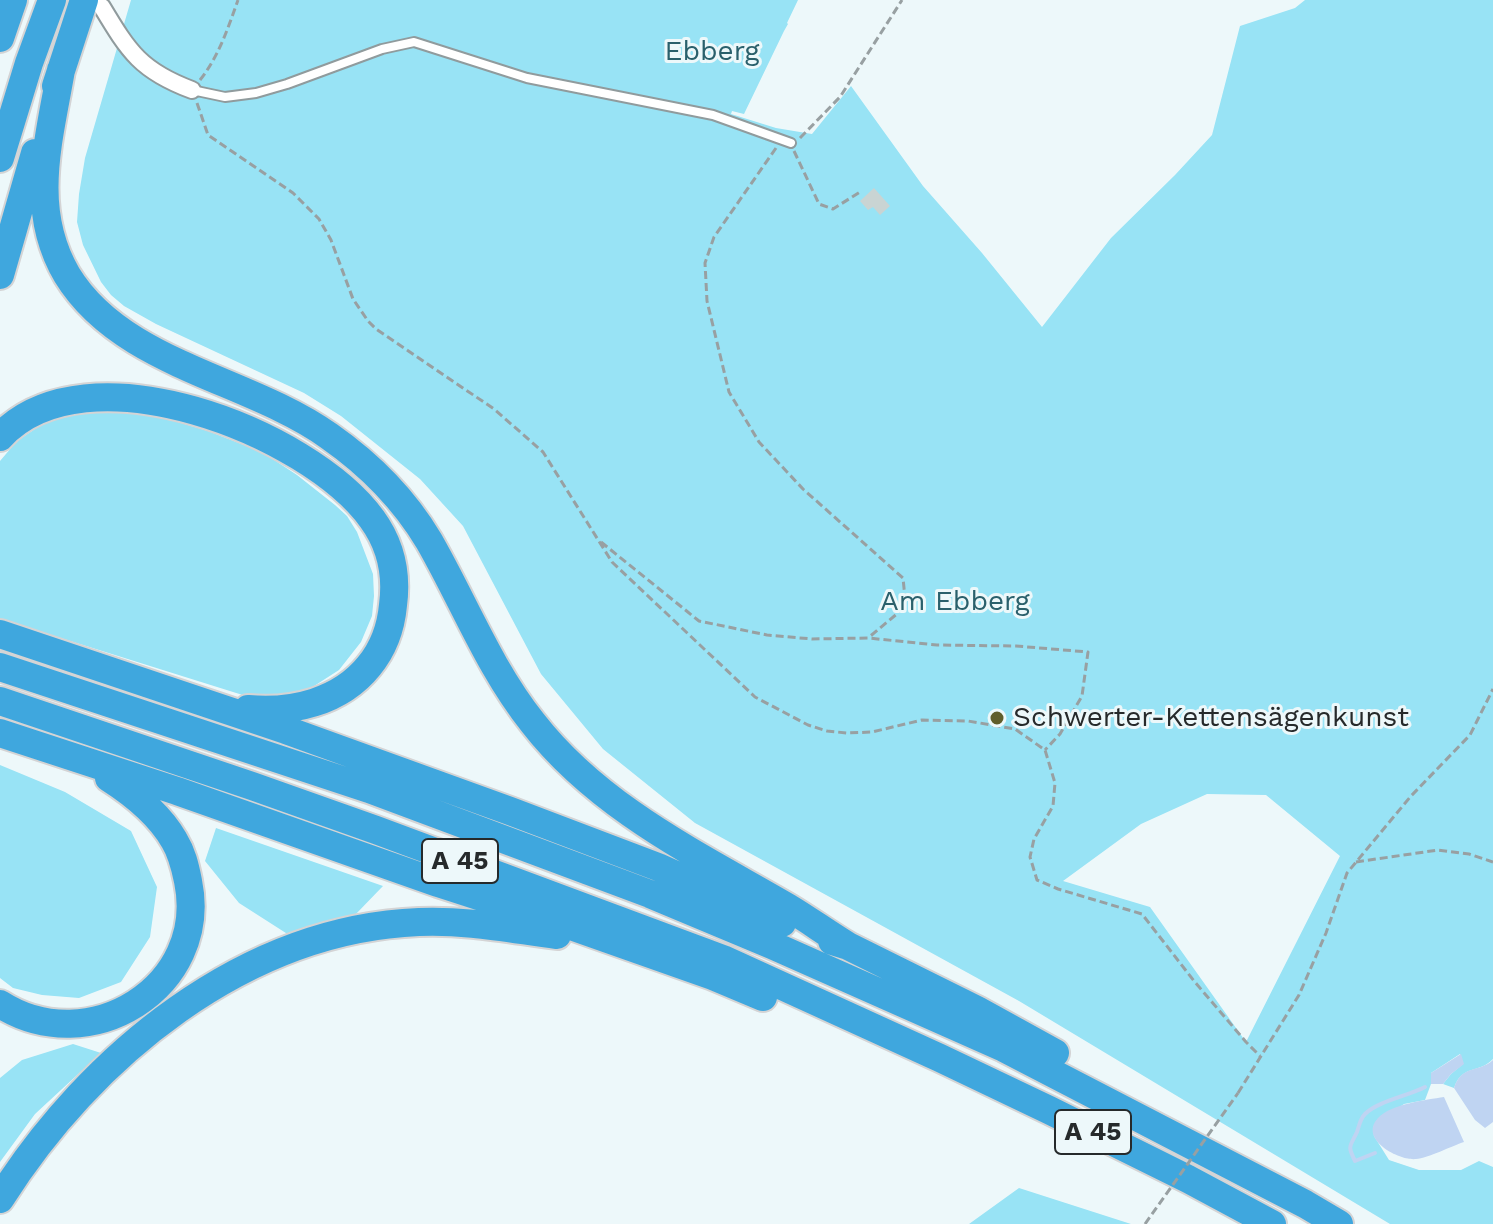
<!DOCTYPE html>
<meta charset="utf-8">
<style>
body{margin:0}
canvas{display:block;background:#edf8fa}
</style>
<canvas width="1493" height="1224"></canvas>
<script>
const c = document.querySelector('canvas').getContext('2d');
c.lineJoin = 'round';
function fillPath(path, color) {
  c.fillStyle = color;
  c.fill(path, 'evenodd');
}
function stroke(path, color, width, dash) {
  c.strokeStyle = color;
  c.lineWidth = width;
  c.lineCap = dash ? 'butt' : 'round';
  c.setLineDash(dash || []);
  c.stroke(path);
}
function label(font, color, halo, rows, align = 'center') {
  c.font = font + ' "Work Sans",sans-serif';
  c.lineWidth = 6;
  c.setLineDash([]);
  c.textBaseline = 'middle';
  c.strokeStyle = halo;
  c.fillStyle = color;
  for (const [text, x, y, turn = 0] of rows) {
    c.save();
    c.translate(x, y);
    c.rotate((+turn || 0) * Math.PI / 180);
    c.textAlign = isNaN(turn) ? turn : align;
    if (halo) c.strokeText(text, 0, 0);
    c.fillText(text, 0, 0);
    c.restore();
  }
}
fillPath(new Path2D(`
 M131 0H798L787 23 788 24 784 31 744 114 732 111 731 114 776 128 812 134 851 86 923 186 982 253 1042 327 1111 238 1175 175 1212 135 1240 26 1295 8 1305 0H1493V1059C1479 1074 1462 1064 1454 1088L1443 1084 1451 1074 1463 1064 1460 1054 1431 1073V1084L1425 1100 1404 1104 1373 1127 1374 1136 1389 1160 1419 1170H1461L1479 1161 1493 1167V1224H1390L1019 1001 695 823 603 749 541 674 463 526 420 479 341 416 304 393 156 324 124 306 111 295 101 282 83 245 77 222 79 194 85 158ZM1207 794 1266 795 1340 856 1246 1042 1150 907 1063 881 1141 824Z
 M123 411 161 417 208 431 262 452 297 475 335 505 347 516 357 532 373 574 374 596 372 616 361 642 339 670 311 688 299 695 249 697 0 619V461L17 441 50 419 74 412Z
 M0 765 65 792 131 831 157 887 150 937 121 982 79 998 42 995 13 988 0 978Z
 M216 828 383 886 355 915 289 935 239 903 205 861Z
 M73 1044 101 1053 35 1114 0 1162V1078L22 1060Z
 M1019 1188 1131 1224H969Z`), '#98e3f5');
fillPath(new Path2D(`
 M1461 1054 1464 1064 1451 1074 1443 1084H1431V1073Z
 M1493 1060V1122L1485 1128 1475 1120 1454 1088C1462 1064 1479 1073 1493 1060Z
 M1444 1097 1464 1142C1452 1146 1428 1158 1416 1159 1399 1161 1358 1139 1378 1118 1391 1104 1426 1100 1444 1097Z`), '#bfd4f2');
stroke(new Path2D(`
 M1375 1153 1355 1161C1347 1145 1350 1147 1357 1132 1359 1126 1360 1119 1365 1114 1378 1101 1408 1096 1425 1087`), '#bfd4f2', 4);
fillPath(new Path2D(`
 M874 188 890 206 880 215 873 207 868 210 860 201Z`), '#c9d4d3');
const service = new Path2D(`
 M192 90 225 97 256 93 287 84 382 49 414 42 527 78 713 115 791 143`);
const minor = new Path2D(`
 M102 7C129 52 141 71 192 90`);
const motorway = new Path2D(`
 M0 38 13 0
 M61 70C49 140 28 209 67 275 122 365 248 378 329 436 369 464 404 499 429 541 464 602 489 668 533 723 599 808 698 855 789 908 809 920 828 934 848 946
 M56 86 84 0
 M0 158 29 63 52 0
 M0 275 35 153
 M0 437C85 344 309 432 372 519 391 545 397 575 393 605 391 627 383 649 369 666 340 702 292 713 248 709
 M0 634 286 730 510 811 658 867 782 923
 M0 667 369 789 650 894 772 945 1004 1048 1305 1204 1339 1224
 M0 701 252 786 376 830 723 959 940 1058 1049 1110 1188 1179 1272 1224
 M0 733 177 791 438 883 574 927 713 976 763 997
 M832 941 848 946 977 1010 1055 1053
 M0 1004C89 1061 210 987 188 881 185 866 182 853 174 840 159 814 134 794 109 778
 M0 1199C90 1056 244 929 419 922 467 920 510 929 557 935`);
stroke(service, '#909b9d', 12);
stroke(minor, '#909b9d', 20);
stroke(motorway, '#d4d4d5', 32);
stroke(new Path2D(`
 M200 80C219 56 228 28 238 0
 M197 103 208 135 293 193 319 219 331 240 353 299 368 321 376 329 494 409 543 452 612 562 755 697 808 725 827 731 847 733 872 732 922 720 968 721 1015 729 1045 750 1055 783 1053 806 1034 839 1030 857 1037 880 1058 889 1142 914 1194 981 1246 1042 1260 1056
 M800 138 840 97 902 0
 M776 148 714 237 705 263 707 301 729 392 759 442 803 489 903 578 905 598 898 613 868 638
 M794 151 819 204 833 209 860 192
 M601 542 699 621 767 635 812 639 868 638 937 645 1016 646 1088 652 1082 696 1060 734 1045 750
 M1356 862 1438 850 1469 854 1493 862
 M1238 1093 1299 995 1326 933 1347 873 1411 796 1470 735 1493 689`), '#98a0a2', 3, [8, 4]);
stroke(service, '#fff', 8);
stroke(minor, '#fff', 16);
stroke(motorway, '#3fa7de', 28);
stroke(new Path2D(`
 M1145 1224 1238 1093`), '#98a0a2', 3, [8, 4]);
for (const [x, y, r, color] of [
 [997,718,8,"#605e2b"]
]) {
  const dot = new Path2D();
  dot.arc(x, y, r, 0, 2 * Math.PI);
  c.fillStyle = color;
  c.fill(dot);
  stroke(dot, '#edf8fa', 3);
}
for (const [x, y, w] of [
 [460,861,76],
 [1093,1132,76]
]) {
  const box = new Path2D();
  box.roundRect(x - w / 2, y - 22, w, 44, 6);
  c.fillStyle = '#edf8fa';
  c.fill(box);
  stroke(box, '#262a2b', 2);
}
label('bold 26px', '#262a2b', null, [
 ["A 45",460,861],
 ["A 45",1093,1132]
]);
label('28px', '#2a606c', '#edf8fa', [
 ["Ebberg",712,52],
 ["Am Ebberg",955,602]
]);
label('28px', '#262a2b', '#edf8fa', [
 ["Schwerter-Kettensägenkunst",1013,718]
], 'left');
</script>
